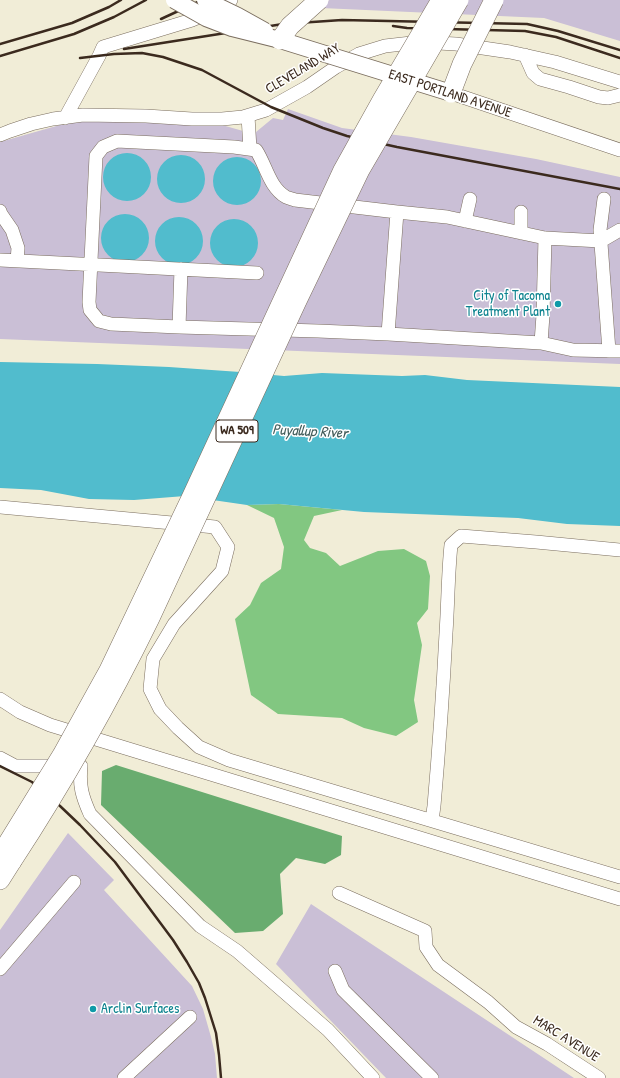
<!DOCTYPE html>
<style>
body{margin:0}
canvas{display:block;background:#f1edd7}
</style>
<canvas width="620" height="1078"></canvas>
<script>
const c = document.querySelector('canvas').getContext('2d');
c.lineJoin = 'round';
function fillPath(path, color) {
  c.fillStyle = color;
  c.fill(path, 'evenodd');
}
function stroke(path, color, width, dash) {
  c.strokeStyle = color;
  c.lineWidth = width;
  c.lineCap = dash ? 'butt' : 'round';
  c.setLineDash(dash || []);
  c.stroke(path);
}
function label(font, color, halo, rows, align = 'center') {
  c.font = font + ' "Patrick Hand",sans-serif';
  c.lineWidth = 3;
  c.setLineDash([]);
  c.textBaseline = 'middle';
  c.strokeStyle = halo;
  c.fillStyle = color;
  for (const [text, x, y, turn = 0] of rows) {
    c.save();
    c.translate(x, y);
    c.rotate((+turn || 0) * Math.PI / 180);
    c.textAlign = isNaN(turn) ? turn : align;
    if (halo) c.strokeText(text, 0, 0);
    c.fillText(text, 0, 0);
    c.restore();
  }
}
fillPath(new Path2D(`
 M329 0H620V41L544 18 321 8Z
 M288 109 342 128 411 137 536 159 620 177V364L0 339V142L81 119 222 125 243 131V137H256V132L273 118 283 120Z
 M68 833 114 880 104 890 192 986 203 1009 211 1037 215 1054 217 1078H0V930Z
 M311 904 574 1078H386L276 964Z`), '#cabfd6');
fillPath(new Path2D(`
 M279 504 342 510 314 516 304 540 310 548 326 553 340 566 378 551 404 549 426 561 430 576 428 609 417 623 422 645 414 700 418 722 396 736 364 728 342 718 278 714 251 695 235 619 250 605 261 583 281 569 284 547 274 518 247 505Z`), '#82c781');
fillPath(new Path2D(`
 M116 765 342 836 341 855 325 864 296 858 280 874 283 914 263 931 235 933 101 805 102 771Z`), '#69ac6f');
fillPath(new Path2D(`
 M103 177a24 24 0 1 1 48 0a24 24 0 1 1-48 0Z
 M157 179a24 24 0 1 1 48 0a24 24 0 1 1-48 0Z
 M213 181a24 24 0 1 1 48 0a24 24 0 1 1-48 0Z
 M101 238a24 24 0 1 1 48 0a24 24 0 1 1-48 0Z
 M155 241a24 24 0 1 1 48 0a24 24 0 1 1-48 0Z
 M210 243a24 24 0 1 1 48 0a24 24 0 1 1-48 0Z
 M0 362 97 364 169 367 240 372 284 376 322 373 402 376 425 375 467 380 620 387V526L567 524 518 518 364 512 279 504 247 505 185 496 134 500 89 499 41 490 0 488Z`), '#51bccd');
const minor = new Path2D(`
 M525 55 533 73 540 79 569 87 599 97 608 98 620 95
 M451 93 620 150
 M248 116 250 149
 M65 118 99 56 103 47 192 20 228 5 231 0
 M0 135 10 131 31 124 53 119 83 115 146 116 192 119H222L243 117 266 110 282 101 307 87 336 67 359 54 385 46 420 42 456 44 510 52 555 62 620 82
 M604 199 600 230 609 351
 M0 211 1 214 12 230 18 248 17 261
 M465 221 470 199
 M620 230 601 241 545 238 447 217 397 212 295 200C292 199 288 198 286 197 269 187 266 165 256 150L234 147 117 141 103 147 96 156 89 302 90 310 99 321 111 324 179 327 318 331 388 334 541 343 573 350 620 351
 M521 233V212
 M0 260 257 273
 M179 327 181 269
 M388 334 397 212
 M541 343 543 315 545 238
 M0 507 215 527 228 547 222 571 174 624 153 659 150 689 160 709 178 728 199 747 229 760 620 877
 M0 699 20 712 50 725 620 899
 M0 758 15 766H81C79 786 82 796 90 814L200 926 237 951 328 1030 373 1078
 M432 820 434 806C439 749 443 691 446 633 448 604 448 574 451 545L461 536 536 542 620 550
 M339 893 425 931 426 947 438 965 488 1002 516 1027 547 1044 599 1078
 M0 969 74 882
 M335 971 343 990 432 1078
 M124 1078 190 1017`);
const highway = new Path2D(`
 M0 880 12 861`);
stroke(minor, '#7b6e5f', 14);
stroke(highway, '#7b6e5f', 20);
stroke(minor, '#fff', 13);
stroke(highway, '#fff', 19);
stroke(new Path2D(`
 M161 19 202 0
 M393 26 407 28 525 31 556 37 620 58
 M0 44 72 23 109 7 121 0
 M124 49 283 24 342 20 527 24 558 31 620 50
 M0 56 74 34 114 17 146 0
 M80 58 114 54 142 53 163 57 202 70 271 107 323 128 347 136 397 147 620 189
 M0 766 32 782 60 806 80 825 115 862 173 940 187 962 199 983 205 998 216 1033 219 1055 221 1078`), '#3b2a1e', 2.5);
const majorBridge = new Path2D(`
 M174 0 206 18 232 28 280 40 451 93
 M205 0 238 16 265 31`);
const highwayBridge = new Path2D(`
 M280 40 290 26 319 0
 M451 93 462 64 494 0
 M1 854 62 755 109 670 192 496 343 170 382 100 441 0
 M12 861C63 783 109 702 150 618L296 303 360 170 459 0`);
stroke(majorBridge, '#7b6e5f', 18, []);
stroke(highwayBridge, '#7b6e5f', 20, []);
stroke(majorBridge, '#fff', 16);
stroke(highwayBridge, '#fff', 19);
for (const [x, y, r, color] of [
 [558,304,4,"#0f9aa8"],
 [93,1009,4,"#0f9aa8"]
]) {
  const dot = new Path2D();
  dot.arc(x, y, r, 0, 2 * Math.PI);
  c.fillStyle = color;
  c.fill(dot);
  stroke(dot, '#fff', 1.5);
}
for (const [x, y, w] of [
 [237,431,42]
]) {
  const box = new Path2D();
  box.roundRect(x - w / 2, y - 11, w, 22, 3);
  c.fillStyle = '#fff';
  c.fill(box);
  stroke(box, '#3b2a1e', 1);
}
label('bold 13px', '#3b2a1e', null, [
 ["WA 509",237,431]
]);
label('14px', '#3b2a1e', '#fff', [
 ["CLEVELAND WAY",303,69,-31],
 ["EAST PORTLAND AVENUE",450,94,18],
 ["MARC AVENUE",566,1039,32]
]);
label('14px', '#0d838f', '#fff', [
 ["City of Tacoma",550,296],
 ["Treatment Plant",550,312],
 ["Arclin Surfaces",101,1009,"left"]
], 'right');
label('italic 15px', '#435d5b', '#fff', [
 ["Puyallup River",310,432,3]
]);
</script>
